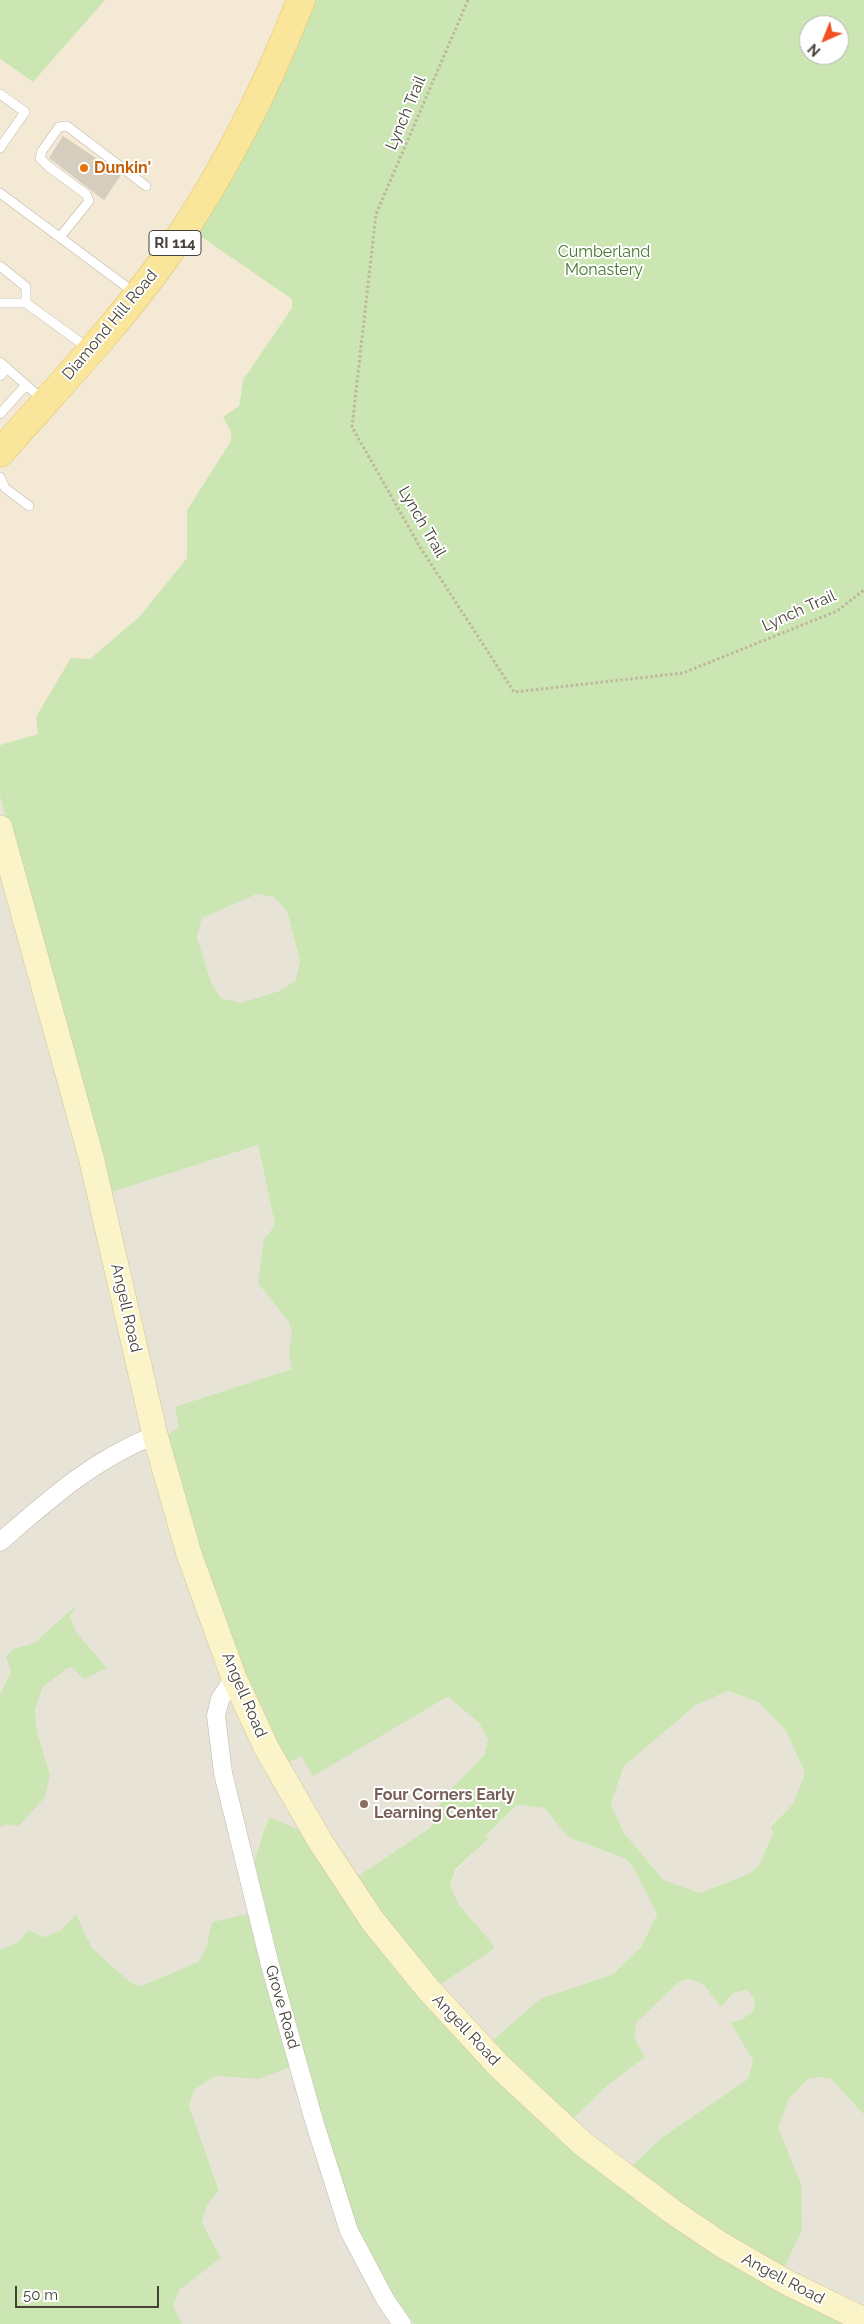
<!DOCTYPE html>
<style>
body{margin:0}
#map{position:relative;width:864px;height:2324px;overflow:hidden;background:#f3f1e8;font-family:Raleway,sans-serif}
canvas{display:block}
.north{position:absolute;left:799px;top:15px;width:50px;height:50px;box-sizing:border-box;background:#fff;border:1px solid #b5b3af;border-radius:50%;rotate:224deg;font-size:14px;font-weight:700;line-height:20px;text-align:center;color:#474237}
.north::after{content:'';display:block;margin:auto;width:18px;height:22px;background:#f15022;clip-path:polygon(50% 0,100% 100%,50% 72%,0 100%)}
.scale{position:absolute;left:15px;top:2286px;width:144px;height:22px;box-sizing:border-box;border:2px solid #474237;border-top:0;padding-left:6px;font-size:15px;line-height:18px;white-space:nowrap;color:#474237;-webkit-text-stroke:4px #fff;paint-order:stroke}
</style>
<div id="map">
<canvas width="864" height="2324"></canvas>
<div class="north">N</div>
<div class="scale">50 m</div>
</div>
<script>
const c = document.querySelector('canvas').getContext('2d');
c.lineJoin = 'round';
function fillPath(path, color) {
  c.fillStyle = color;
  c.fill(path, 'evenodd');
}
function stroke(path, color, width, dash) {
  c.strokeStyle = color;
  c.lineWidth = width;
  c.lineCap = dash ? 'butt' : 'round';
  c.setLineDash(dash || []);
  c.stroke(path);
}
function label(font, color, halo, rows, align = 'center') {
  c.font = font + ' Raleway,sans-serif';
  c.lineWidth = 4;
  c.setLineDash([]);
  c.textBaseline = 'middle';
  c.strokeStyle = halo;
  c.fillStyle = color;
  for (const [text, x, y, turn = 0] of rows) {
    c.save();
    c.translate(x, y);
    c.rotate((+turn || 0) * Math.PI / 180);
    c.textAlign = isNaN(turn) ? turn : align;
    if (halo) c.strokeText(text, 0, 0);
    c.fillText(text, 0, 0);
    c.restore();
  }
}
fillPath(new Path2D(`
 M0 796 102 1194 258 1145 275 1225 264 1239 293 1327 371 1718 422 1704 436 1695 450 1697 479 1723 488 1740 484 1755 451 1789 435 1810 431 1827 354 1879 270 1818 259 1843 253 1885 256 1912 212 1922 206 1948 198 1962 141 1986 130 1982 92 1948 76 1914 60 1931 43 1937 29 1930 18 1942 0 1950V1828L7 1824 50 1774 37 1731 35 1710 43 1687 68 1668H107L76 1632 70 1616 74 1606 34 1643 13 1649 6 1657 11 1672 0 1694Z
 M257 894 274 897 287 911 300 961 295 981 279 991 242 1003 221 998 211 982 197 937 202 918Z
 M728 1691 758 1702 786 1731 805 1773 793 1804 770 1826 773 1833 759 1865 748 1874 700 1893 664 1880 624 1833 611 1804 624 1766 696 1705Z
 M517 1805 544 1808 568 1837 626 1859 633 1867 657 1914 641 1947 613 1974 540 1999 486 2046 435 1988 494 1949 492 1943 460 1906 450 1886 457 1869 489 1838 486 1837Z
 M690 1979 704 1985 721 2007 733 1993 747 1990 755 2000 753 2011 741 2020 730 2022 753 2061 748 2079 661 2138 629 2169 573 2119 608 2085 645 2057 635 2039 636 2023 679 1982Z
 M301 2063 371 2263 414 2324H182L173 2306 179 2289 221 2258 202 2221 207 2205 219 2189 189 2106 194 2090 215 2076 259 2079Z
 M818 2077 831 2079 864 2115V2314L784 2268 778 2128 789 2099 808 2079Z`), '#e7e3d7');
fillPath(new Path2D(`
 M105 0H308L187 227 276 286 292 299V308L243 380 231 441 187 510V558L140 616 90 659 38 734 0 745V59L33 82Z`), '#f4e9d5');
fillPath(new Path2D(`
 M0 0H105L33 82 0 59Z
 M308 0H864V2115L831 2079 818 2077 808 2079 789 2099 778 2128 801 2183 802 2230 784 2268 864 2324H414L371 2263 341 2199 301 2063 259 2079 215 2076 194 2090 189 2106 219 2190 207 2205 202 2222 221 2258 179 2290 173 2306 182 2324H0V1950L18 1942 29 1930 43 1937 60 1931 76 1914 92 1948 130 1982 141 1986 198 1962 206 1948 212 1922 256 1912C251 1875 254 1851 270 1817L310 1835 354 1879 431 1827 435 1810 451 1789 484 1755 488 1740 479 1723 450 1698 447 1697 313 1776 301 1756 285 1764 214 1603 162 1439 179 1427 175 1407 292 1369 289 1354 292 1334 289 1322 258 1283 264 1239 275 1225 258 1145 102 1195 0 796V745L38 734 36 717 71 658 90 659 140 616 187 558V510L231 441V432L223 417 239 406 243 380 292 308V299L187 227ZM809 25H839V55H809ZM257 894 274 897 287 911 300 961 295 981 279 991 241 1003 221 998 211 982 197 937 202 918ZM728 1691 758 1702 786 1731 805 1773 793 1804 770 1827 773 1833 759 1865 748 1874 700 1893 664 1880 624 1833 611 1804 624 1766 696 1705ZM517 1805 544 1808 568 1837 626 1859 633 1867 657 1914 641 1947 613 1974 540 1999 486 2046 435 1988 494 1949 492 1943 460 1906 450 1886 456 1869 489 1838 486 1836ZM690 1979 704 1985 721 2007 733 1993 747 1990 755 2000 753 2011 741 2020 730 2022 753 2061 748 2079 661 2138 629 2169 573 2119 608 2085 645 2057 635 2039 636 2023 679 1982Z
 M76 1605 70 1616 76 1632 107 1668 84 1679 73 1668H68L43 1687 35 1710 37 1731 50 1774 45 1797 19 1826 7 1824 0 1828V1694L11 1672 6 1657 13 1649 34 1643Z`), '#cbe6b3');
fillPath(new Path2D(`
 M63 136 121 175 104 200 49 158Z`), '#d5cdbe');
const service = new Path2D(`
 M0 94 25 112 0 148
 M0 193 135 293
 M60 237 89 201 86 194 49 167 40 158 42 151 59 127 67 126 146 186
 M0 266 26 287V303
 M0 303H26L88 348
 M0 362 43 400
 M0 376 7 368
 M0 414 26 385
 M0 477 5 488 29 506`);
const minor = new Path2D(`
 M0 1542C51 1498 91 1461 155 1435
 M234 1678 220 1699 216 1716 223 1773 270 1965 315 2124 349 2231 385 2299 402 2324`);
const secondary = new Path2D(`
 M0 828 91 1157 155 1435 189 1554 234 1678 267 1749 320 1841 372 1920 428 1989 500 2067 583 2144 673 2212 722 2245 786 2282 864 2320`);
const primary = new Path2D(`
 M0 453C56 389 117 326 166 257 222 177 266 90 301 0`);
stroke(service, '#bfb9ab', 10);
stroke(minor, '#bfb9ab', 19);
stroke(secondary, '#d1c699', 26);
stroke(primary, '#dfc56b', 29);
stroke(new Path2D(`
 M468 0 376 214 352 427 420 547 514 692 683 673 837 611 864 590`), '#c0b69d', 3, [2.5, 2.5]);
stroke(service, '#fff', 9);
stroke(minor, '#fff', 18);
stroke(secondary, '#fcf4c9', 25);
stroke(primary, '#fae69b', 28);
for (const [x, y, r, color] of [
 [84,168,5,"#e8710a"],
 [364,1804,5,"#8d6e63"]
]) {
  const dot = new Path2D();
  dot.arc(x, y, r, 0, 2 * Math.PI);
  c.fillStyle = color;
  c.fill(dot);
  stroke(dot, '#fff', 2);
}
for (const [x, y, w] of [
 [175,243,52]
]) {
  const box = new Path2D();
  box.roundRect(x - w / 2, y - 12.5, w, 25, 4);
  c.fillStyle = '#fff';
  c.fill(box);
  stroke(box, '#474237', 1);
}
label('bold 15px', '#474237', null, [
 ["RI 114",175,243]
]);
label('16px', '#474237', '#fff', [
 ["Lynch Trail",406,113,-67],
 ["Diamond Hill Road",110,325,-50],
 ["Lynch Trail",422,522,60],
 ["Lynch Trail",799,611,-24],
 ["Angell Road",126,1308,77],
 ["Angell Road",244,1695,67],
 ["Grove Road",282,2007,74],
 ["Angell Road",466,2030,47],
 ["Angell Road",783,2279,28]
]);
label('bold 16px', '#c56008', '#fff', [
 ["Dunkin'",94,168]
], 'left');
label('16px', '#43772c', '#fff', [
 ["Cumberland",604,252],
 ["Monastery",604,270]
]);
label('bold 16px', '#785e54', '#fff', [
 ["Four Corners Early",374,1795],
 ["Learning Center",374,1813]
], 'left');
</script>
